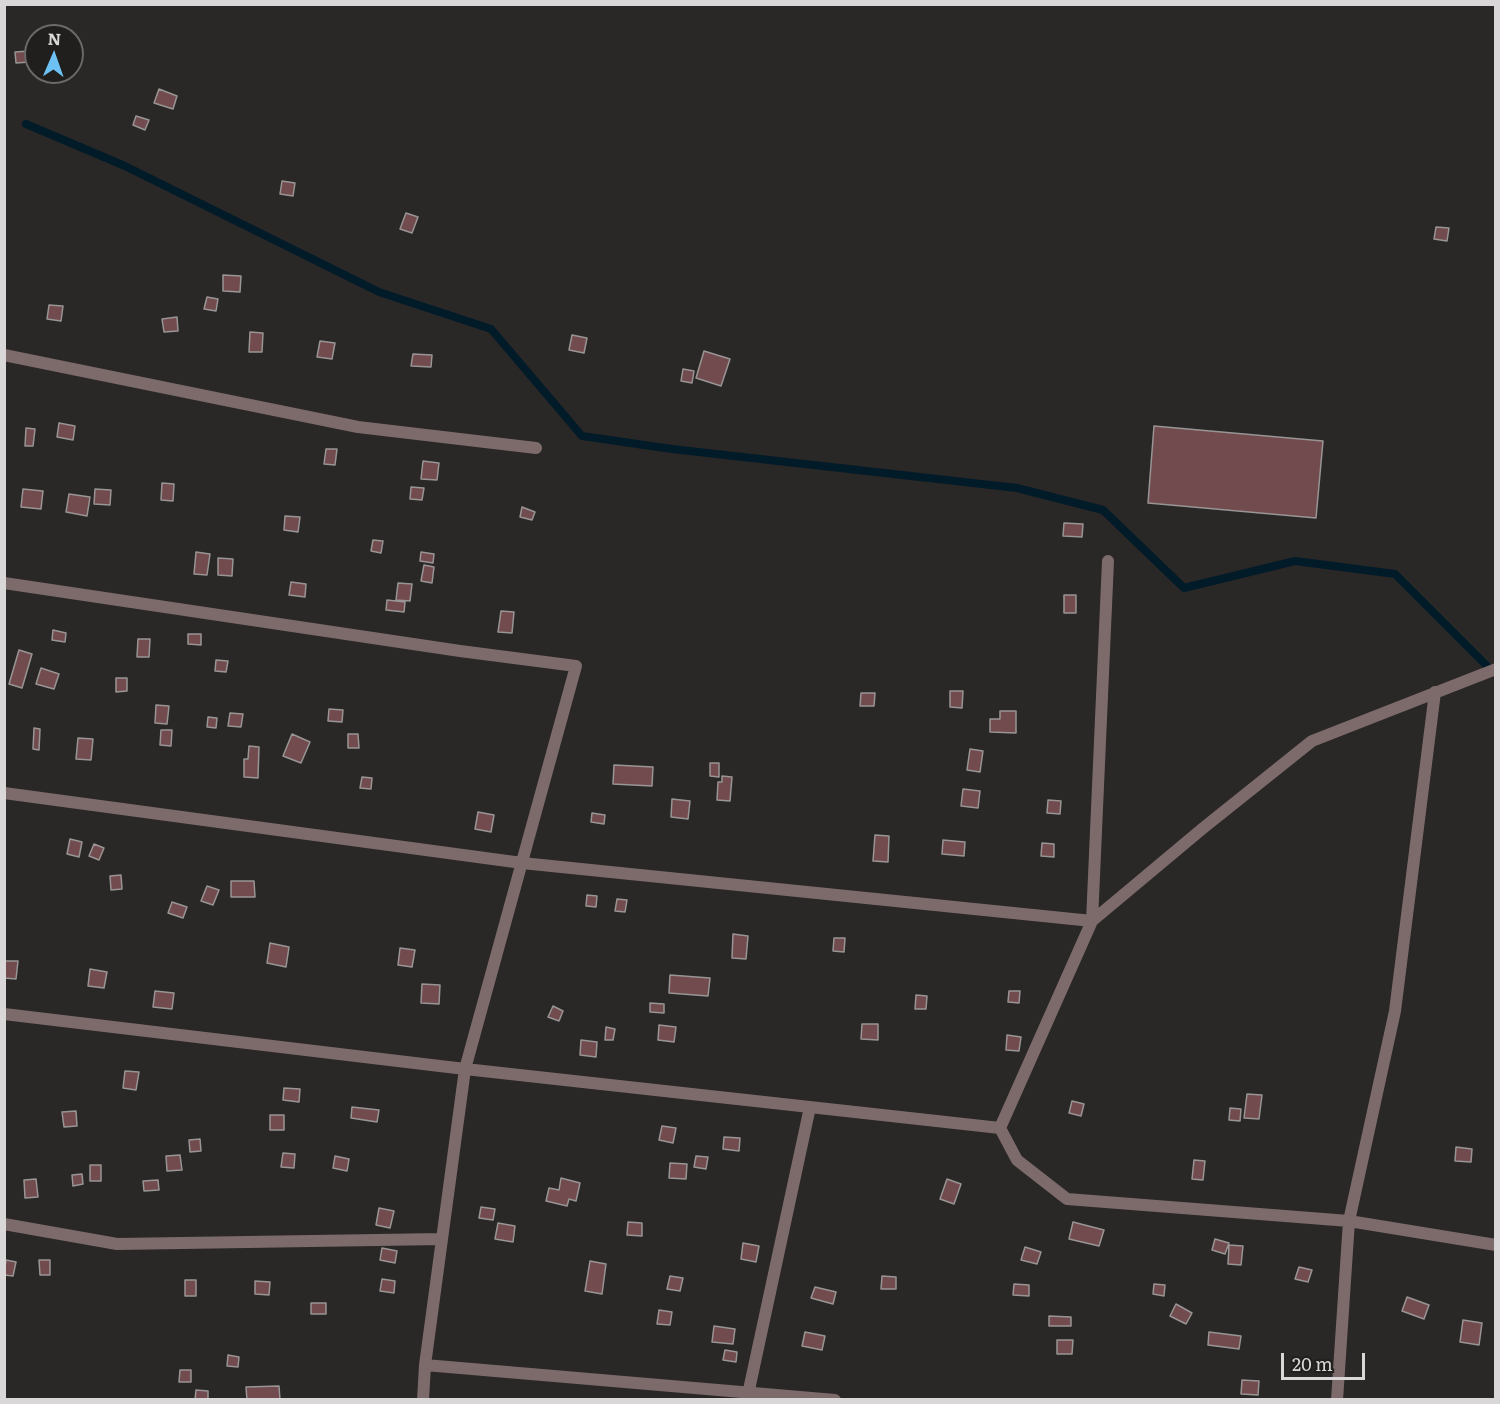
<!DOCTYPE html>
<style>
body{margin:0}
#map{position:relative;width:1500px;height:1404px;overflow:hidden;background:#2a2727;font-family:Literata,serif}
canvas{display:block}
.frame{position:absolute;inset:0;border:6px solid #d9d7d7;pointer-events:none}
.north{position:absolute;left:24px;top:24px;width:60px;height:60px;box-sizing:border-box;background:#211e1e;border:2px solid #6b6868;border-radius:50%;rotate:2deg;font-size:16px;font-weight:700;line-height:24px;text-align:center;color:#d9d7d7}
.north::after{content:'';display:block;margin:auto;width:21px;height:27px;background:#6ec2f3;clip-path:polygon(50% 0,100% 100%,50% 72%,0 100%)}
.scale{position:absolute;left:1281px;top:1353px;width:84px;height:27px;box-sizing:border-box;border:3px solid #d9d7d7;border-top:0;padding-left:8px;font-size:18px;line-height:21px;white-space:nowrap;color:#d9d7d7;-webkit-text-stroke:4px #211e1e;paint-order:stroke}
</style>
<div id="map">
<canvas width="1500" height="1404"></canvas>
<div class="frame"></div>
<div class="north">N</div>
<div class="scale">20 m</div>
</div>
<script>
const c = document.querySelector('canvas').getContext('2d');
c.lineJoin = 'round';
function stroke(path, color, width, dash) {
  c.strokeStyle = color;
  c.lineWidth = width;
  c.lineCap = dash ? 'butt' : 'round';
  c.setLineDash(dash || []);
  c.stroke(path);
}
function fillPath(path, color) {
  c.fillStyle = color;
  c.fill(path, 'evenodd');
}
stroke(new Path2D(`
 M26 124 125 166 379 292 491 329 582 436 672 449 1017 488 1103 510 1184 588 1295 561 1395 574 1490 669 1495 670`), '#021b29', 8);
const building = new Path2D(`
 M29 51 30 62 16 63 15 52Z
 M159 89 177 96 173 109 154 103Z
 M136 116 149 120 145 130 133 125Z
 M282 181 295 183 293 196 280 194Z
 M406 213 418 217 412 233 400 229Z
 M1436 227 1449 228 1447 241 1434 239Z
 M223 275 241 276 240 292 223 291Z
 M207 297 218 299 216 311 204 309Z
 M49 305 63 306 61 321 47 319Z
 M177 317 178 331 164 332 162 319Z
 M250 332 263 333 262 352H249Z
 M572 335 587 338 584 353 569 350Z
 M320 341 335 343 332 359 317 357Z
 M704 351 730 359 721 386 696 378Z
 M413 354 432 355 431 367 411 366Z
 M683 369 694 371 692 383 681 381Z
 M59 423 75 426 73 440 57 437Z
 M1154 426 1323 441 1316 518 1148 503Z
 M26 428 35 429 33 446H25Z
 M326 449H337L335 465 324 464Z
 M423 461 439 463 437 480 421 479Z
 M162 483 174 484 173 501 161 500Z
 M411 487 424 488 422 500 410 499Z
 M23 489 43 491 41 509 21 507Z
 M95 489 111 490 110 505 94 504Z
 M69 494 90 497 87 516 66 512Z
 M522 507 535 512 532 520 520 517Z
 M285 516 300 517 298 532 284 530Z
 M1064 523 1083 524 1082 537 1063 536Z
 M373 540 383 541 381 553 371 551Z
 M196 552 210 554 207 575 194 574Z
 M421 552 434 554 433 563 420 561Z
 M218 558 233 559 232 576 218 575Z
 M424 565 434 567 432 583 421 581Z
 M291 582 306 584 305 597 289 595Z
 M398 583 412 584 410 601 396 600Z
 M1064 595H1076V613H1064Z
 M387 600 405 602 404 612 386 610Z
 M501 611 514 612 512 633 498 632Z
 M53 630 66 633 65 642 52 640Z
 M188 634H201V645L188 644Z
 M138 639H150L149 657H137Z
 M19 650 32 654 22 688 9 684Z
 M216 660 228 661 226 672 215 671Z
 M41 668 59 674 54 689 36 684Z
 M116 678H127V691L116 692Z
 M950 691H963L962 708 950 707Z
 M861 693H875L874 706H860Z
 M156 705 169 706 167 724 155 723Z
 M329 709 343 710 342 722 328 721Z
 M1000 711H1016V733L990 732V719H1000Z
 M230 713 243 714 241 727 228 726Z
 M208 717 217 718 216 728 207 727Z
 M34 728 40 729 39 750 33 749Z
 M161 730H172L171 746 160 745Z
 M292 734 310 742 301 763 283 756Z
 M348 734H358L359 748H348Z
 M78 738 93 739 91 760 76 759Z
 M249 746 259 747 258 778 244 777V759H248Z
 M970 749 983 751 980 772 967 770Z
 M710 763H719V777L710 776Z
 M614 765 653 767 652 786 613 784Z
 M722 776 732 777 730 801 717 800 718 782H722Z
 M362 777 372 778 371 789 360 788Z
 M963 789 980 791 978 808 961 806Z
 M672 799 690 801 688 819 671 817Z
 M1048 800 1061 801 1060 814 1047 813Z
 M478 812 494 815 491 832 475 829Z
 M592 813 605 815 604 824 591 822Z
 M875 835 889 836 888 862 873 861Z
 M70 839 82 842 79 857 67 854Z
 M943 840 965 842 964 856 942 854Z
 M1042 843 1054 844V857L1041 856Z
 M94 844 104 848 99 860 89 856Z
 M121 875 122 889 111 890 110 876Z
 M231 881H254L255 897H231Z
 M207 886 219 890 213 905 201 901Z
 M587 895 597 896 596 907 586 906Z
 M617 899 627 900 625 912 615 911Z
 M172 902 187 907 183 918 168 913Z
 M733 934 748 936 746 959 732 958Z
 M834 938H845L844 952 833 951Z
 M270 943 289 947 286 967 267 963Z
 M400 948 415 950 412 967 398 965Z
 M4 961H18L16 979 4 978Z
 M90 969 107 972 104 988 88 986Z
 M670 975 710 978 708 996 669 993Z
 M422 984 440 985 439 1004 421 1003Z
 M155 991 174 993 172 1009 153 1007Z
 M1009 991H1020L1019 1003 1008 1002Z
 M916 995 927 996 926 1009H915Z
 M650 1003 664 1004V1013L650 1012Z
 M553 1006 563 1011 559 1021 548 1017Z
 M862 1024H878V1040L861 1039Z
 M659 1025 676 1027 674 1042 658 1040Z
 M606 1027 615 1029 613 1040H605Z
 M1007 1035 1021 1037 1019 1051 1006 1050Z
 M581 1040 597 1042 596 1057 580 1055Z
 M125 1071 139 1072 136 1090 123 1088Z
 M284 1088 300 1089 299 1102 283 1100Z
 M1247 1094 1262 1095 1259 1119 1244 1118Z
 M1072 1101 1084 1104 1081 1116 1069 1113Z
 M352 1107 379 1110 377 1122 351 1118Z
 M1230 1108 1241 1109 1240 1121 1229 1120Z
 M76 1111 77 1126 64 1127 62 1112Z
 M270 1115H284V1130H270Z
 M662 1126 676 1128 673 1143 659 1140Z
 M724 1137 740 1138 739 1151 723 1149Z
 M200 1139 201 1151 190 1152 189 1140Z
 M1456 1147 1472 1149 1471 1162 1455 1161Z
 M283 1153 295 1154 294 1168 281 1167Z
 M180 1155 182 1170 167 1171 166 1156Z
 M335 1156 349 1159 347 1171 333 1168Z
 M696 1156 708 1157 706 1169 694 1167Z
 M1194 1160 1205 1161 1203 1180 1192 1179Z
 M670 1163 687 1164 686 1179 669 1178Z
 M90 1165H101V1181H90Z
 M82 1174 83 1184 73 1186 72 1175Z
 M561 1178 580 1183 576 1201 569 1199 567 1206 546 1201 549 1188 559 1190Z
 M36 1179 38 1197 25 1198 24 1180Z
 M947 1179 961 1184 954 1204 940 1199Z
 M158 1180 159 1190 144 1191 143 1181Z
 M481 1207 495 1209 493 1220 479 1218Z
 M379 1208 394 1211 390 1228 376 1225Z
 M628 1222 642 1223V1236L627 1235Z
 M1073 1222 1104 1230 1099 1246 1069 1239Z
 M498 1223 515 1226 513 1242 495 1239Z
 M1215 1239 1229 1243 1225 1254 1212 1250Z
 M743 1243 759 1246 756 1262 741 1259Z
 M1229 1245 1243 1246 1241 1265 1228 1264Z
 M1025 1247 1041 1252 1037 1264 1021 1260Z
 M382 1248 397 1251 395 1263 380 1260Z
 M6 1260 16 1262 13 1276 4 1275Z
 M39 1260H50V1275H40Z
 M590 1261 606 1264 602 1294 585 1291Z
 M1299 1267 1312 1270 1308 1282 1295 1279Z
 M670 1276 683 1278 680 1291 667 1289Z
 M882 1276 896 1277V1289H881Z
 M382 1279 395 1281 394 1293 380 1291Z
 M185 1280H196V1296H185Z
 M255 1281 270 1282 269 1295 255 1294Z
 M1014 1284 1029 1285V1296L1013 1295Z
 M1154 1284 1165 1285 1164 1296 1153 1294Z
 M815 1287 836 1292 833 1304 811 1298Z
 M1407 1297 1429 1305 1424 1319 1402 1311Z
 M311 1303H326V1314H311Z
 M1176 1304 1192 1313 1186 1324 1170 1316Z
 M659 1310 672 1312 670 1325 657 1324Z
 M1049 1316 1071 1317V1326H1049Z
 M1463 1320 1482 1323 1479 1345 1460 1342Z
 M714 1326 735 1329 733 1344 712 1342Z
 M805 1332 825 1336 822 1350 802 1346Z
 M1209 1332 1241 1336 1239 1349 1208 1345Z
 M1057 1340H1073L1072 1354H1057Z
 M725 1350 737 1352 736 1362 723 1360Z
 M228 1355 239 1357 238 1367 227 1366Z
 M180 1370H191V1382H179Z
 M1242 1380 1259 1381 1258 1395 1241 1394Z
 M279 1386 280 1400H247L246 1387Z
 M196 1390 208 1391V1400H195Z`);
fillPath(building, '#714b4d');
stroke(building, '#999595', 1.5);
stroke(new Path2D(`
 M4 355 358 427 536 448
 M1108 561 1092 921 1000 1128 1017 1160 1067 1199 1349 1221 1496 1245
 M4 583 460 651 576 666 465 1069 425 1365 423 1400
 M4 793 522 863 1092 921 1202 829 1312 741 1496 669
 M4 1014 465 1069 1000 1128
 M4 1224 117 1244 442 1239
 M425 1365 835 1400
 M747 1399 810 1107
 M1337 1400 1349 1221 1395 1011 1435 692`), '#7d6b6b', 12);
</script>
